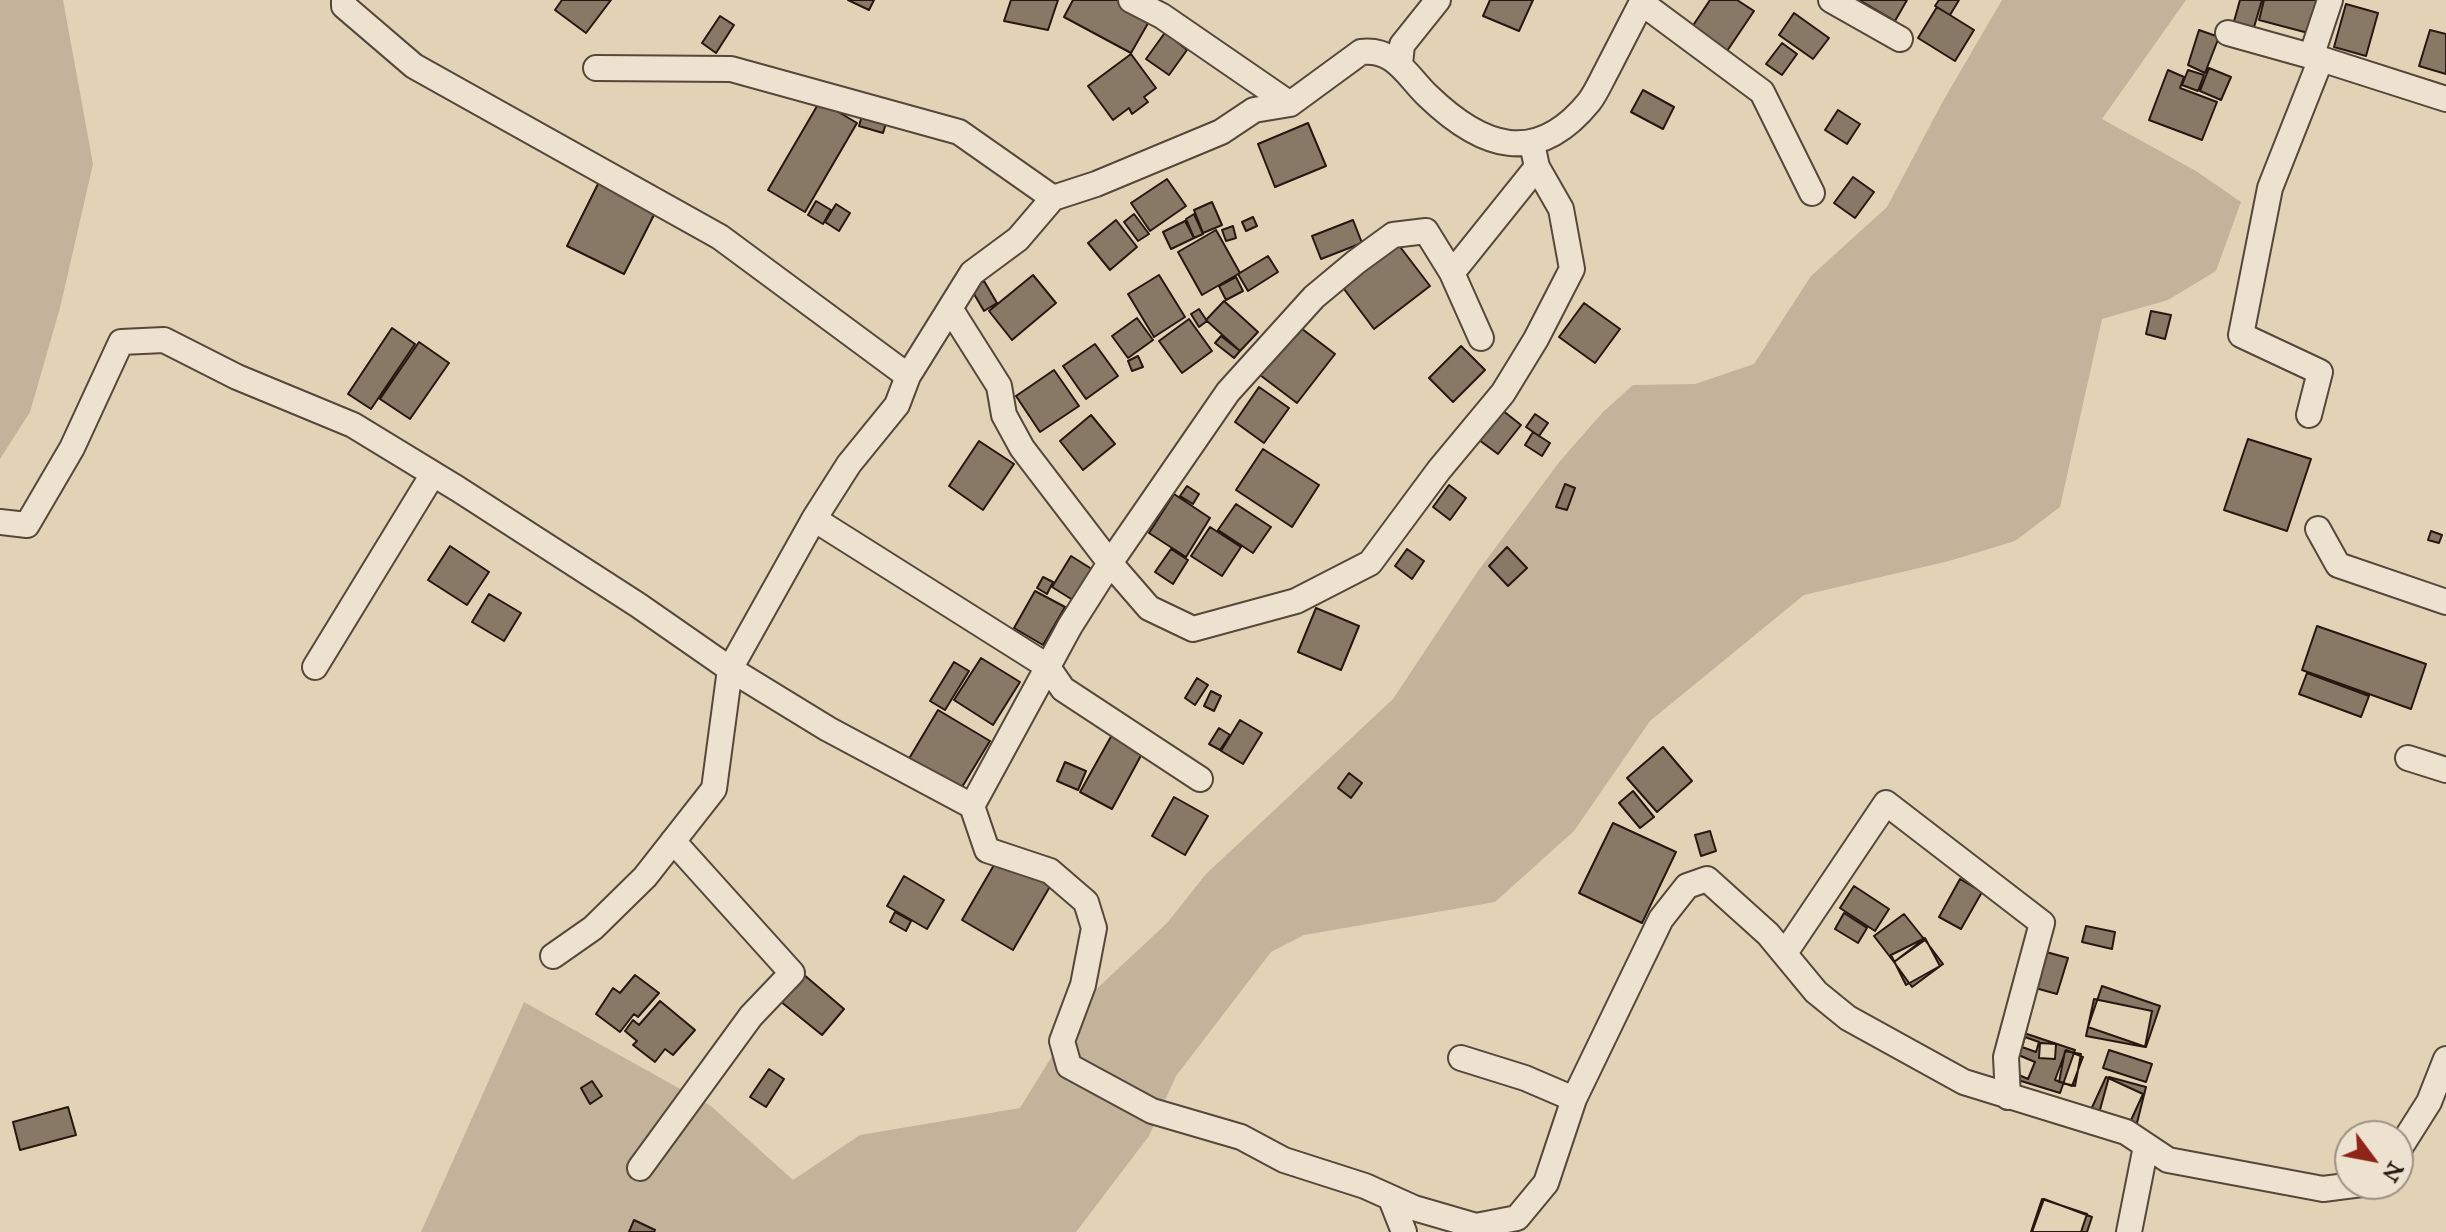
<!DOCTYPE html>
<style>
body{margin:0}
#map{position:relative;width:2446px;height:1232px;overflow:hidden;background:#e3d3b6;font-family:"IM FELL Great Primer",serif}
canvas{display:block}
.north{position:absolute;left:2334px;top:1120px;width:80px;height:80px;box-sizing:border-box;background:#ede2d0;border:2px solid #9d9184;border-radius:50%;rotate:122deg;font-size:22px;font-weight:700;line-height:32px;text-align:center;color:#261811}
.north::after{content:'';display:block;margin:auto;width:28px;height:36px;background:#8f2418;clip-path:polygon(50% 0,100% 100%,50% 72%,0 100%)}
</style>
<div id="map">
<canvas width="2446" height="1232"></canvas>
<div class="north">N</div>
</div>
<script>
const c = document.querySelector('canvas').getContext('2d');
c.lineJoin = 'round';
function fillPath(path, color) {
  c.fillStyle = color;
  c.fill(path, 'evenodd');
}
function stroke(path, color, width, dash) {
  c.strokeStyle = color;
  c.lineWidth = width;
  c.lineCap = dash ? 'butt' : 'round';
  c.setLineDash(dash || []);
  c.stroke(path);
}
fillPath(new Path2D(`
 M0 0H63L93 164 60 308 30 412 0 459Z
 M2002 0H2186L2102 119 2196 171 2241 202 2216 271 2168 300 2102 319 2060 507 2015 541 1949 561 1804 595 1650 721 1574 831 1495 902 1304 935 1271 952 1176 1076 1149 1136 1076 1232H421L524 1002 711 1106 793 1180 860 1135 1020 1108 1089 996 1167 923 1206 874 1393 699 1478 571 1560 461 1603 412 1633 385 1695 384 1754 364 1811 276 1887 207 1943 101Z`), '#c3b39a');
const building = new Path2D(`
 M562 0H611L586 33 555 10Z
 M848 0H874L869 10Z
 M1011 0H1058L1048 30 1004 21Z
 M1073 0H1118L1151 18 1131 53 1064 17Z
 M1490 0H1533L1519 31 1483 16Z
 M1710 0H1737L1754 11 1727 51 1692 27Z
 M1859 0H1907L1895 21Z
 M1939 0H1959L1950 15 1935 6Z
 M2240 0H2262L2252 34 2233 25Z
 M2264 0H2322L2312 34 2259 20Z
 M2346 4 2378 13 2366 56 2334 47Z
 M1937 7 1974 30 1955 61 1918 38Z
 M1794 13 1829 38 1813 59 1779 35Z
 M720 16 734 25 716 53 702 43Z
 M1169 27 1180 35 1176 41 1187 50 1169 75 1146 59Z
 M2199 30 2219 37 2205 73 2188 65Z
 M2430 30 2446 34V74L2419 66Z
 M1782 43 1797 54 1782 75 1766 64Z
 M1131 54 1156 88 1144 97 1148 102 1132 114 1129 108 1113 120 1088 86Z
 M2209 68 2231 77 2221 100 2200 91Z
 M2168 70 2184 77 2180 88 2217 102 2202 140 2149 120Z
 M2188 70 2204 75 2198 91 2182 85Z
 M1643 90 1674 107 1663 129 1631 112Z
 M820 101 857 123 805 212 768 190Z
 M1838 110 1860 124 1847 144 1825 130Z
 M863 112 887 120 883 133 859 126Z
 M1308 123 1326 166 1275 187 1258 144Z
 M1853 177 1874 192 1855 218 1834 203Z
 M1167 179 1186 206 1150 231 1131 203Z
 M600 180 657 209 624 274 567 246Z
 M816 201 831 210 823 224 808 215Z
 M1212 202 1222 225 1203 233 1194 210Z
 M836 204 850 213 839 231 825 222Z
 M1134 214 1149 234 1138 241 1124 222Z
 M1194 214 1203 234 1194 238 1186 219Z
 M1253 217 1257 226 1246 231 1242 222Z
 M1116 220 1137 247 1110 270 1088 243Z
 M1353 220 1362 243 1321 259 1312 236Z
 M1185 221 1194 238 1171 249 1163 232Z
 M1233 226 1236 238 1226 241 1222 230Z
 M1216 230 1240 273 1202 295 1178 252Z
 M1391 235 1430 286 1374 329 1335 277Z
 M1268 256 1278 272 1248 291 1238 274Z
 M1033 275 1056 303 1012 340 989 311Z
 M1159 275 1185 317 1154 337 1128 294Z
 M1236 277 1243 291 1226 300 1219 286Z
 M984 281 997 303 984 311 971 289Z
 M1224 301 1258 332 1240 351 1206 320Z
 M1584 303 1620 329 1595 363 1559 337Z
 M1199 309 1207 321 1199 327 1191 314Z
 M2151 311 2171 315 2165 339 2146 334Z
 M1137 318 1153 340 1128 358 1112 336Z
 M1189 319 1212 351 1182 373 1159 341Z
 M1297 325 1335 354 1297 403 1260 375Z
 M392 328 415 344 371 409 348 394Z
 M1221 336 1240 351 1234 358 1215 343Z
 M419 342 449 363 410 419 380 399Z
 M1095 344 1118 376 1086 399 1063 366Z
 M1461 346 1485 370 1453 402 1429 378Z
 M1138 356 1143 367 1132 371 1128 361Z
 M1054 370 1079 406 1040 432 1016 396Z
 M1259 387 1289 408 1264 443 1235 422Z
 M1502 410 1521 425 1498 454 1479 440Z
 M1535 414 1548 423 1539 436 1526 427Z
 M1091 415 1115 444 1083 470 1060 441Z
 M1533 432 1550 443 1542 456 1525 445Z
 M2248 439 2311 459 2287 531 2224 510Z
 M979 441 1014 464 983 510 949 486Z
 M1263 449 1319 485 1292 527 1236 490Z
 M1565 484 1575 488 1567 510 1556 507Z
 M1449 485 1466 498 1450 520 1433 507Z
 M1187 486 1199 494 1193 504 1180 496Z
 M1174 494 1210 518 1186 557 1149 533Z
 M1236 504 1271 527 1253 553 1218 530Z
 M1210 527 1241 547 1222 576 1191 556Z
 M2431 531 2442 535 2439 543 2428 540Z
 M450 546 489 572 467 605 428 580Z
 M1507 547 1527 568 1508 586 1489 566Z
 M1171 549 1188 560 1173 584 1155 572Z
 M1407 549 1424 561 1412 579 1395 566Z
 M1071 556 1095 571 1076 602 1052 587Z
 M1043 577 1053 582 1047 594 1037 588Z
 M1035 591 1065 607 1043 645 1014 628Z
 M489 594 521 613 504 641 472 622Z
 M1316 608 1359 626 1341 670 1298 652Z
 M2317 626 2426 664 2411 709 2302 670Z
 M981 658 1020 682 993 725 954 700Z
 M954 662 969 671 945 710 930 701Z
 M2307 673 2369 696 2361 717 2299 694Z
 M1197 678 1208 685 1195 705 1185 698Z
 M1211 691 1221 696 1214 711 1204 706Z
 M938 710 990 741 959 792 907 762Z
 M1240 720 1262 733 1243 764 1221 751Z
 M1219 728 1230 735 1220 750 1209 744Z
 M1113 733 1144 750 1112 809 1080 792Z
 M1663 747 1692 781 1657 812 1627 778Z
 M1065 762 1086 771 1078 790 1057 781Z
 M1349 773 1362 783 1351 798 1338 788Z
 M1633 791 1654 817 1640 828 1619 803Z
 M1174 797 1208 816 1185 855 1152 836Z
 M1613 823 1676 852 1642 923 1579 893Z
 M1710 831 1716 851 1701 856 1695 835Z
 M1001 853 1052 883 1013 950 962 920Z
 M904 876 944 900 927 929 887 906Z
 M1960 879 1982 892 1961 929 1939 917Z
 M1854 886 1889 909 1875 931 1840 908Z
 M895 912 911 921 906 931 890 922Z
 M1844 913 1867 928 1858 943 1835 929Z
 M1904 914 1924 939 1894 962 1874 936Z
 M2086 926 2115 932 2112 949 2082 942Z
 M1925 938 1940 966 1906 985 1891 955Z
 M1925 940 1943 964 1912 987 1894 962Z
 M2039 950 2068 958 2057 994 2028 986Z
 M803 974 844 1009 822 1035 780 1001Z
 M635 975 659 993 638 1017 634 1014 620 1032 596 1014 613 988 620 993Z
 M2102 986 2160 1006 2146 1047 2088 1027Z
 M2094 999 2152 1011 2145 1047 2086 1036Z
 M660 1001 695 1030 673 1055 665 1049 655 1062 633 1045 637 1041 625 1031 633 1020 639 1025Z
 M2009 1028 2075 1050 2060 1093 2008 1077Z
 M2025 1037 2039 1042 2036 1052 2022 1047Z
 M2040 1043 2056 1044 2055 1059 2039 1058Z
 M2066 1050 2083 1057 2072 1086 2055 1080Z
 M2109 1050 2152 1064 2146 1082 2103 1068Z
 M2009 1051 2035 1062 2028 1079 2003 1068Z
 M2065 1051 2081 1054 2075 1086 2059 1082Z
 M769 1069 784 1079 766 1107 750 1097Z
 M2106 1077 2143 1094 2126 1131 2089 1114Z
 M2109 1077 2146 1087 2136 1127 2098 1117Z
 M592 1081 602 1096 590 1104 581 1088Z
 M68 1107 76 1135 20 1150 13 1122Z
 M2042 1199 2087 1214 2081 1232H2031Z
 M2044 1199 2092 1217 2087 1232H2032Z
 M634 1220 655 1230 654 1232H629Z`);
fillPath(building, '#887967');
stroke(building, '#261811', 2);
const minor = new Path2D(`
 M344 0V6L414 66 720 237 908 376
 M1131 0 1162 16 1290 104
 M1831 0 1900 39
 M1642 3 1762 92 1812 193
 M2228 33 2321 59 2446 99
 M2311 57 2330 0
 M1400 64 1402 45 1438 0
 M596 68 731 69 959 132 1053 198
 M1452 273 1537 167 1534 153
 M951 310 999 386 1004 415 1022 448 1110 563 1149 608 1193 629 1296 601 1370 563 1439 470 1503 393 1536 339 1572 269 1561 209 1537 167
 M2309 415 2320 372 2241 335 2270 188 2321 59
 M814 519 1047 666 1063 689 1200 779
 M0 522 27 525 72 448 121 342 164 340 237 377 353 425 458 489 638 605 730 669 828 729 972 806 987 850 1050 871 1086 902 1094 928 1083 985 1062 1041 1069 1066 1152 1111 1241 1137 1284 1160 1365 1186 1414 1208 1476 1226 1517 1218 1546 1183 1574 1099 1661 919 1687 886 1707 879 1768 934 1816 992 1848 1018 1964 1082 2126 1132 2168 1160 2323 1189 2362 1184
 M2318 529 2338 565 2446 602
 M315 667 433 474
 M2408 758 2446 770
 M972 806 1070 626 1110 563 1228 392 1314 297 1356 262 1393 235 1426 231 1452 273 1481 338
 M1785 953 1886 803 2042 923 2006 1057 2008 1097
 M553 956 593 928 645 877 714 789 730 669 814 519 849 464 897 405 908 376 972 273 1018 239 1053 198 1096 184 1221 132 1254 110 1290 104 1361 52C1395 48 1407 76 1428 96 1482 148 1536 167 1589 102 1596 93 1601 81 1607 70 1619 47 1631 23 1643 0
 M1461 1058 1525 1078 1574 1099
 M2398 1151 2429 1102 2446 1059
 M640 1168 751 1016 792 973 673 841
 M1391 1199 1404 1232
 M2129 1232 2146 1146`);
stroke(minor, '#55473a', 28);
stroke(minor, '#ede2d0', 24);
</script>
